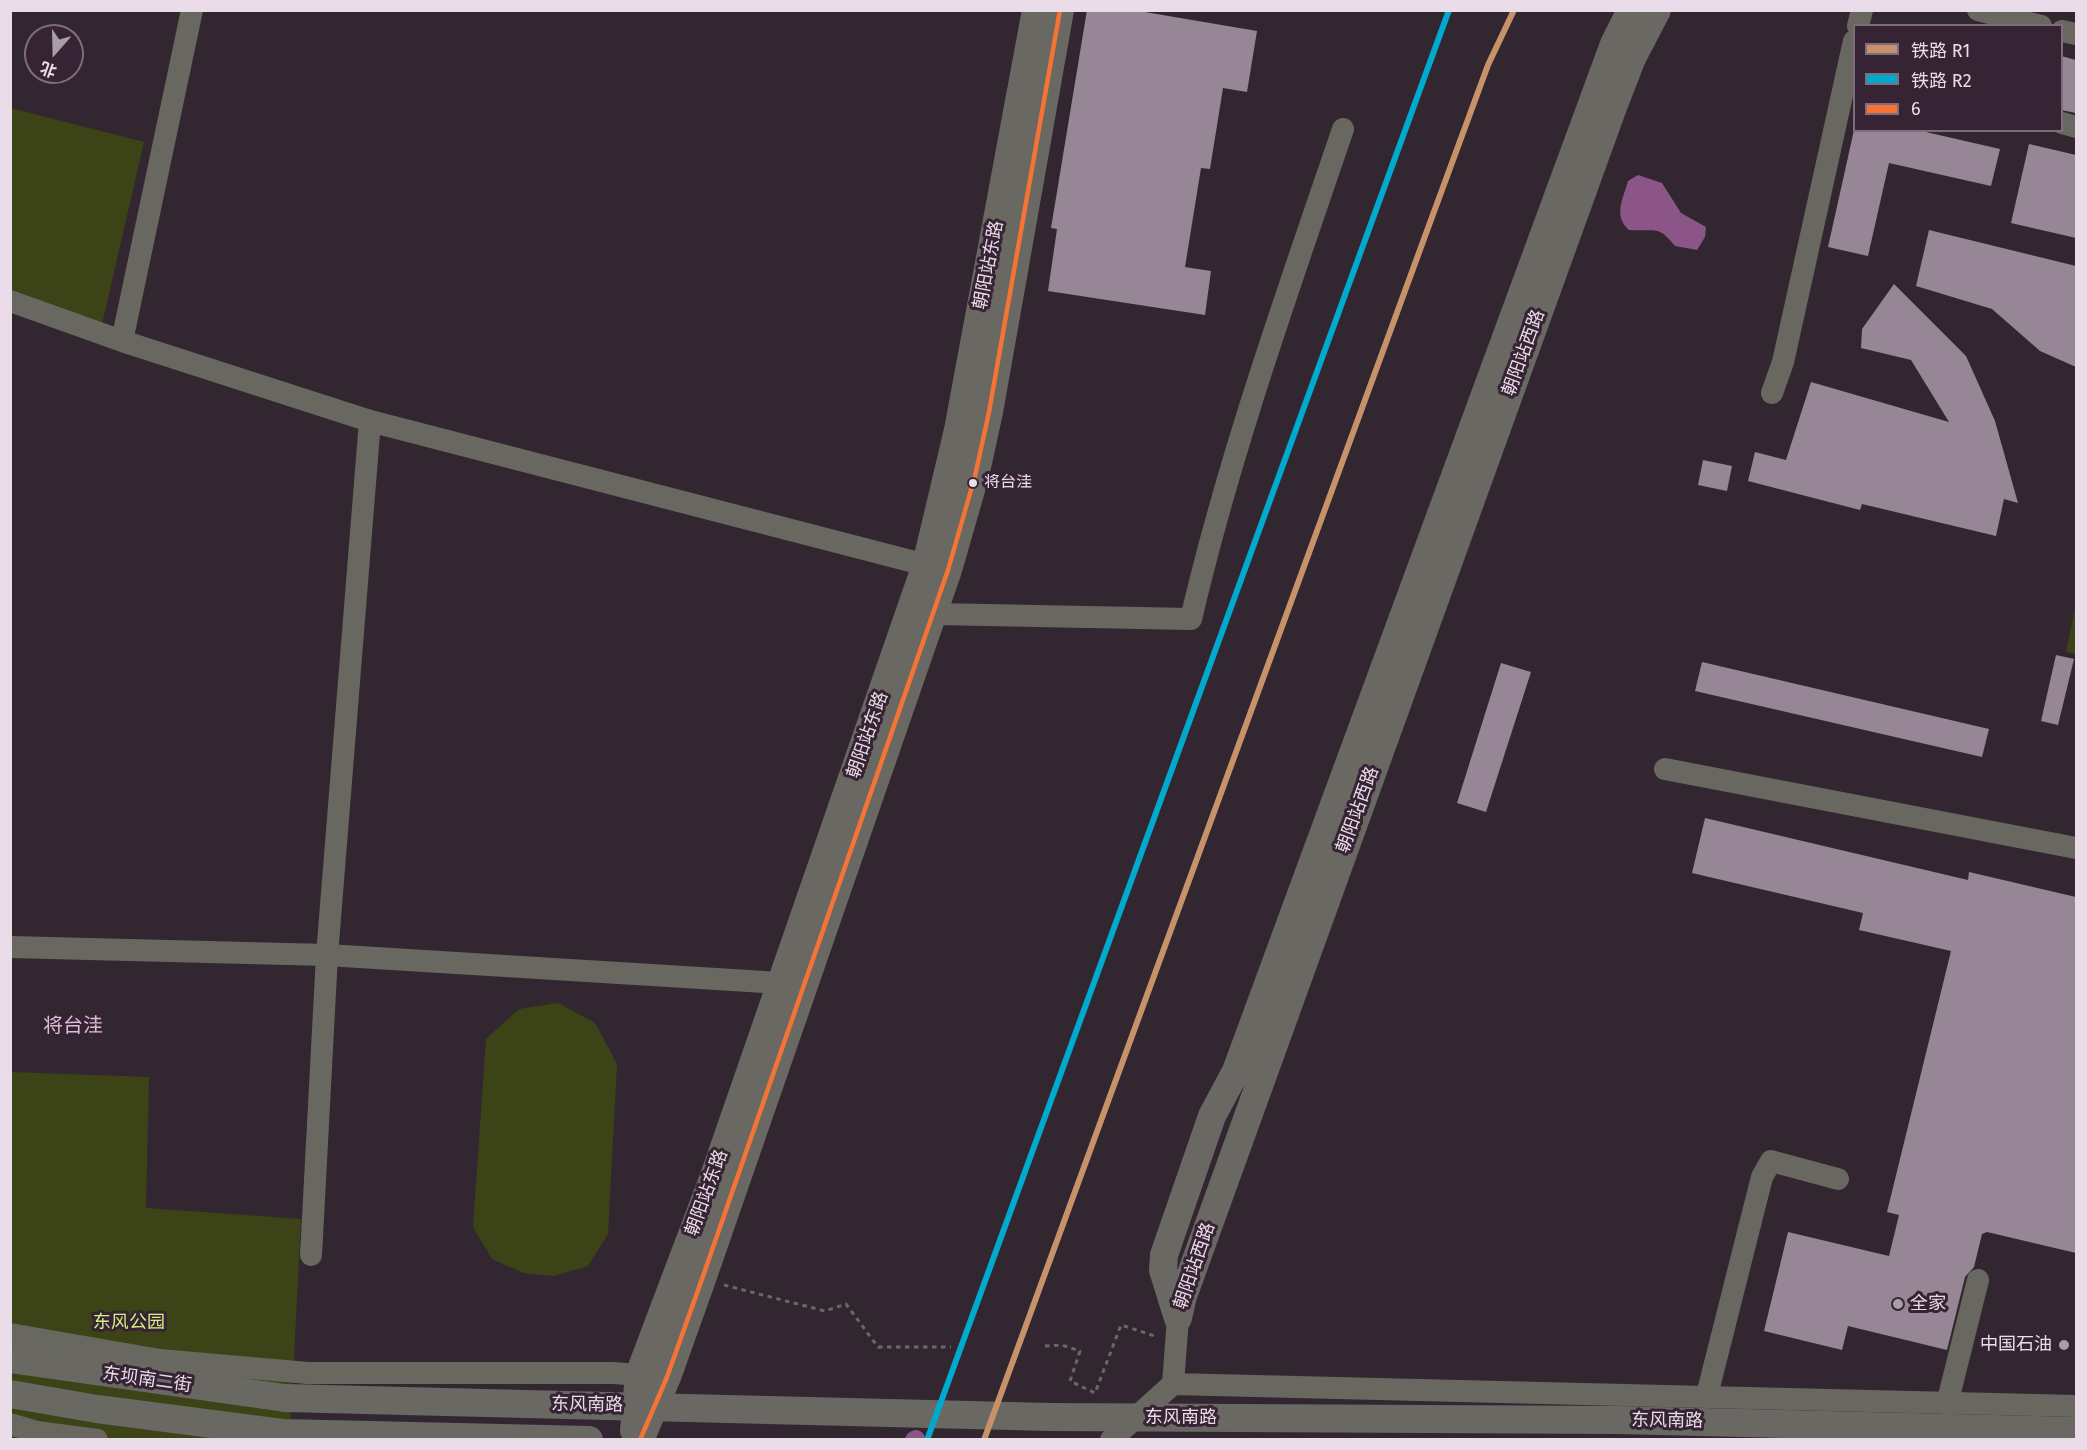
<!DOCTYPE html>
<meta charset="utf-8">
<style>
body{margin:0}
#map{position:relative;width:2087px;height:1450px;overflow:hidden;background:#322730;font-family:"Fira Sans","Noto Sans SC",sans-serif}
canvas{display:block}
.frame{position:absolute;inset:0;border:12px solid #eadde9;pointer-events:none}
.legend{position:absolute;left:1853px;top:24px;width:210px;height:108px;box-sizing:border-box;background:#362334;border:2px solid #7e6d7c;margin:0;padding:8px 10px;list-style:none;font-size:18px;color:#eadde9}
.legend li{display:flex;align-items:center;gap:12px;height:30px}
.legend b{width:30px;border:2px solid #7e6d7c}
.north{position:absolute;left:24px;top:24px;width:60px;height:60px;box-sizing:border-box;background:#362334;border:2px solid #7e6d7c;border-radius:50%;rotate:200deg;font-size:16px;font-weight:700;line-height:24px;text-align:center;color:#eadde9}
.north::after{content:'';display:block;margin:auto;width:21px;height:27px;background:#aa9da8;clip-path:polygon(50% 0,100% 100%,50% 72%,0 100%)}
</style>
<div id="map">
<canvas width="2087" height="1450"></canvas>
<div class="frame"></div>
<ul class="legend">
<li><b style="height:8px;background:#c7916a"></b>铁路 R1</li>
<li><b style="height:8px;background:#00a9ce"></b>铁路 R2</li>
<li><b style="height:8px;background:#f57335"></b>6</li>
</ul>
<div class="north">北</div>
</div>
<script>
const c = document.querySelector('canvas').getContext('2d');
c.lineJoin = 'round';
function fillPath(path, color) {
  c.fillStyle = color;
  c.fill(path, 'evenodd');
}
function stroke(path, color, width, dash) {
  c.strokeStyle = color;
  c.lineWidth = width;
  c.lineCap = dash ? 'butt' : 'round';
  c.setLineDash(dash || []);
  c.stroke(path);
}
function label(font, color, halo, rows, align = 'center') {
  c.font = font + ' "Fira Sans","Noto Sans SC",sans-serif';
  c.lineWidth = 6;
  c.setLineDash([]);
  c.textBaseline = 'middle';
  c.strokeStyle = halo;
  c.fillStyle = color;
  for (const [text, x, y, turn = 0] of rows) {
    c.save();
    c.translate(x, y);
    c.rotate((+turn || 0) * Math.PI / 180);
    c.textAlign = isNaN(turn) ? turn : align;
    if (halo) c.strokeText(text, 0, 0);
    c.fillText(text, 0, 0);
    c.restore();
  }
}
fillPath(new Path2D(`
 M10 108 144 142 100 333 11 298Z
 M2076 603V654L2066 652Z
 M558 1003 595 1023 617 1064 608 1234 588 1266 554 1276 524 1273 492 1259 473 1227 486 1039 519 1009Z
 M11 1072 149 1077 146 1208 301 1219 290 1439 11 1440Z`), '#3c4417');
fillPath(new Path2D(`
 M1638 175 1662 183 1681 213 1706 227 1705 237 1697 250 1675 246C1658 224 1655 232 1629 230 1613 216 1623 199 1628 181Z`), '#8b5687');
stroke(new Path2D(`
 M914 1440 916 1439`), '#8b5687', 18);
fillPath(new Path2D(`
 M1087 10H1133L1257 31 1247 92 1223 88 1210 169 1201 168 1185 267 1211 271 1205 315 1048 291 1057 229 1051 228Z
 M2061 56 2076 60V113L2061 110Z
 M1854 130H1917L2000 149 1991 186 1889 163 1868 256 1828 247Z
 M2029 144 2076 155V238L2011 223Z
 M1929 230 2076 266V367L2040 351 1992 309 1916 286Z
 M1894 284 1966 356 1995 421 2018 503 2004 499 1996 536 1862 504 1860 510 1748 481 1755 452 1786 460 1811 382 1949 422 1911 360 1861 348 1862 329Z
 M1703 460 1732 466 1727 491 1698 485Z
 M2056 655 2074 659 2058 725 2041 721Z
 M1702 662 1989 729 1982 757 1695 691Z
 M1501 663 1531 672 1486 812 1457 803Z
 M1705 818 1968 880 1969 872 2076 897V1253L1987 1232 1982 1234 1974 1267 1965 1277 1947 1350 1848 1326 1842 1350 1764 1331 1788 1232 1889 1256 1899 1215 1887 1212 1951 951 1859 930 1863 913 1692 873Z`), '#978695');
stroke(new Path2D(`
 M724 1285 825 1311 846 1304 878 1347H951
 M1045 1346 1062 1345 1080 1351 1070 1381 1095 1393 1121 1325 1158 1337`), '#6a6866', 3, [4.5, 4.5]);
stroke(new Path2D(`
 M1978 10 2041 26
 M1858 26 1862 10
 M2062 31 2076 34
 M2062 123 2076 127
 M10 301 122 341 370 421 926 565
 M122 341 192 10
 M1772 393 1783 362 1854 41
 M934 614 1191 619C1230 452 1288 291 1343 129
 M1665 769 2076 848
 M10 947 327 955 781 983
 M311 1255 327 955 370 421
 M10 1334 160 1360 308 1373H613L654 1376
 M1173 1384 2076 1406
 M1707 1395 1762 1177 1771 1161 1838 1179
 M1947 1404 1978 1280
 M10 1424 37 1432 97 1440
 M1111 1440 1173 1384 1178 1318`), '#686860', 22);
stroke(new Path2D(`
 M1178 1318 1163 1270 1164 1255 1212 1116 1236 1071 1614 44 1631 10
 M1178 1318 1183 1296 1613 107 1632 58 1657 10
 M10 1359 285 1398
 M10 1394 97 1409 282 1433 589 1440
 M1618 1420 2076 1431
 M634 1430 639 1375 713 1179 926 565 958 430 1036 10
 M640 1440 667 1377 702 1279 948 570 975 476 989 412 1060 10`), '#696863', 28);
stroke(new Path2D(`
 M285 1398 1050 1417 1618 1420`), '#696863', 28);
stroke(new Path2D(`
 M640 1440 667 1377 702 1279 948 570 975 476 989 412 1060 10`), '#f57335', 4.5);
stroke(new Path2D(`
 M984 1440 1428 228 1488 65 1514 10`), '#c7916a', 6);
stroke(new Path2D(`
 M927 1440 1449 10`), '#00a9ce', 6);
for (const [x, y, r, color] of [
 [973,483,5,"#eadde9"],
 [1898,1304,6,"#aa9da8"],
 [2064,1345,6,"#aa9da8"]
]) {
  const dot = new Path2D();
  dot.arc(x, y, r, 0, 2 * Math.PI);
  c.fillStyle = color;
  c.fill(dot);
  stroke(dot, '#362334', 2);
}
label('16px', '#eadde9', '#362334', [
 ["将台洼",984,483]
], 'left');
label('18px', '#eadde9', '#362334', [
 ["朝阳站东路",989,265,-79],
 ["朝阳站西路",1524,353,-70],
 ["朝阳站东路",868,735,-71],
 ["朝阳站西路",1358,810,-70],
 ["朝阳站东路",707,1193,-70],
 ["朝阳站西路",1195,1266,-71],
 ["东坝南二街",147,1380,8],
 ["东风南路",587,1405,1],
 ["东风南路",1181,1418],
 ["东风南路",1667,1421,1]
]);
label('18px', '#eadde9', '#362334', [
 ["全家",1910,1304],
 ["中国石油",2052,1345,"right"]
], 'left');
label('18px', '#d4ed85', '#362334', [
 ["东风公园",129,1323]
]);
label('20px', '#d7bed5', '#362334', [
 ["将台洼",73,1026]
]);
</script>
